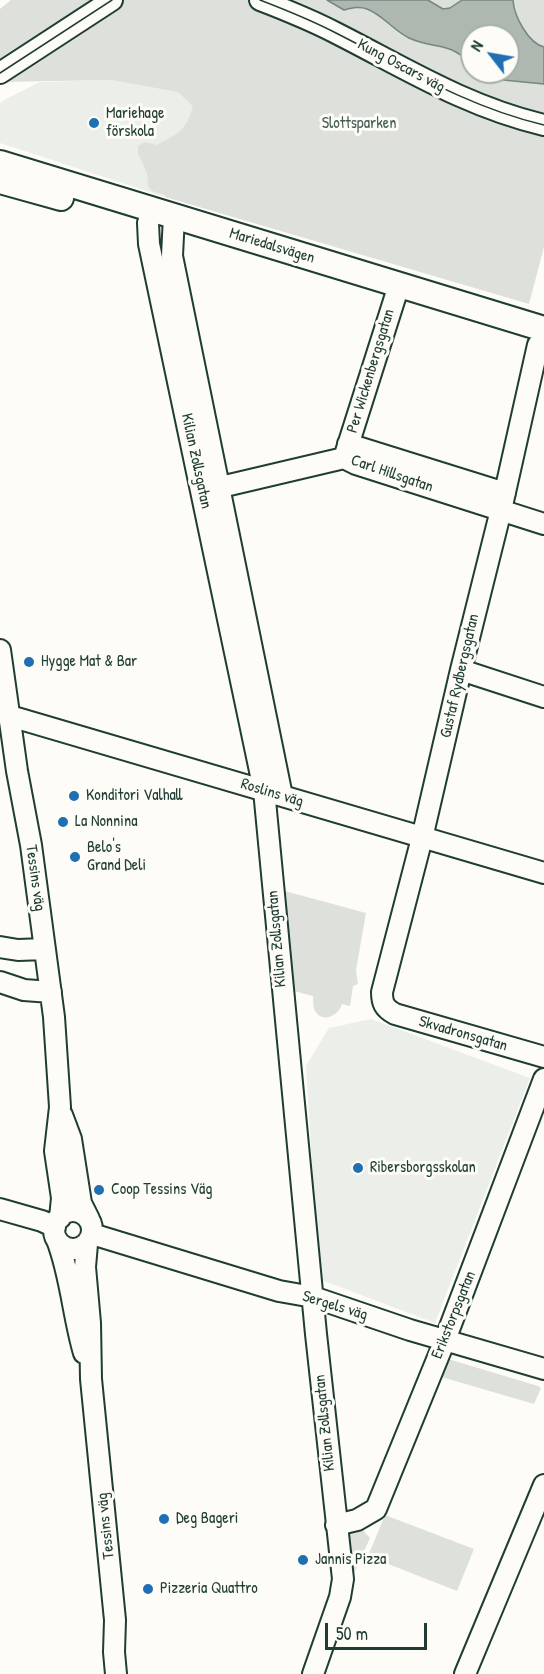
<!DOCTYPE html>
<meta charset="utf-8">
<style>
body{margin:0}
#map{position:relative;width:544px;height:1674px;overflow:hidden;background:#fdfcf7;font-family:"Patrick Hand",sans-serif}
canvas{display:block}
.north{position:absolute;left:460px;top:24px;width:60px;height:60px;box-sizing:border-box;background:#fdfcf7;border:2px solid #a4b0a9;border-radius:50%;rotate:301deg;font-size:16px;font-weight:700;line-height:24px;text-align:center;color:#1f3d34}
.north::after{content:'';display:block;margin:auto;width:21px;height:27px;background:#1f6fb2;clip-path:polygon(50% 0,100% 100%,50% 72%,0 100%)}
.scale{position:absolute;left:325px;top:1623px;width:102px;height:27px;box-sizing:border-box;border:3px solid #1f3d34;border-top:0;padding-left:8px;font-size:18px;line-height:21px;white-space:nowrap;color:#1f3d34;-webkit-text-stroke:4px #fdfcf7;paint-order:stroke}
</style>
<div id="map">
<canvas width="544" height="1674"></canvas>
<div class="north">N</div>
<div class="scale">50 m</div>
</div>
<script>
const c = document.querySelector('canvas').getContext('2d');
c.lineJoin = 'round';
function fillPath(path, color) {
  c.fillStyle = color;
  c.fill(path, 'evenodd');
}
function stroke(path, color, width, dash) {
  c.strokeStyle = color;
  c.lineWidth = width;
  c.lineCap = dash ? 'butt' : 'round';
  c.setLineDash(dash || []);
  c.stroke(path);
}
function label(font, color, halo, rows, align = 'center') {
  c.font = font + ' "Patrick Hand",sans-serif';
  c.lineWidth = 6;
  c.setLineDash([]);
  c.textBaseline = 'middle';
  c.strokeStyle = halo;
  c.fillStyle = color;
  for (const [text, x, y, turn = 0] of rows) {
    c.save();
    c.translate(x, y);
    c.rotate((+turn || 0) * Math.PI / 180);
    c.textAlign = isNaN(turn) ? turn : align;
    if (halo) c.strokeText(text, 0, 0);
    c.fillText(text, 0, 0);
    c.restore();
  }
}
fillPath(new Path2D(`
 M111 80 197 95 165 197 0 143V103L6 99 40 82Z
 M371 1019 530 1078 435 1323 319 1279 306 1066 329 1028Z`), '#eceee9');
fillPath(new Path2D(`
 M11 0H544V247L529 304 165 197V195L152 191 148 186 147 173 138 153V146L145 142 157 145C179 133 186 131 193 106L178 92 111 80 0 82V9ZM472 36H508V72H472Z
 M281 890 366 913 356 970 358 984 353 986 350 1006 342 1004C339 1015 323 1024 315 1011 313 1007 313 1001 313 996L290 990Z
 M448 1359 538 1386 541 1388 534 1404 438 1376 443 1362Z
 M385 1515 474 1549 457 1591 368 1556Z
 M361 1528 370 1538 351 1580 346 1532Z`), '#dde0db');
const water = new Path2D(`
 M327 0H428L443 9 450 8 462 0H513C514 16 528 43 544 47V84L493 79 480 72H508V36H472V65C448 40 435 50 409 38 394 31 383 15 367 9 359 6 352 8 344 10Z`);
fillPath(water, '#aeb8b1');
stroke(water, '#75877f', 1.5);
const minor = new Path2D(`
 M260 0C286 10 311 20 336 33 405 68 467 107 544 125
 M0 73 112 0
 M152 209 148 223 149 244 264 790 316 1334 343 1579 340 1597 313 1674
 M174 216 172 256 282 796
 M538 345 501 510 461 670 422 838 382 992C382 1003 384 1008 395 1014L544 1057
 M348 444 505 493
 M344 458 399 285
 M208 490 344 458 356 464 544 524
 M0 650 17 771 31 845 54 1017 60 1107 55 1151 62 1198 60 1218
 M461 670 544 697
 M0 713 544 873
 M0 947 18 950 45 949
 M0 982 24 990 51 992
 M62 1115 71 1139 81 1203 89 1219
 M0 1209 42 1221 55 1227
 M54 1230a19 19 0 1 1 38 0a19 19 0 1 1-38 0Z
 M92 1234 279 1291 313 1297 410 1330 544 1369
 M57 1240C71 1276 73 1316 84 1353
 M87 1244 85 1267 90 1323 91 1379 115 1620 114 1652 116 1674
 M336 1525 357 1520 376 1509 445 1340 544 1079
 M465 1674 544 1485`);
const major = new Path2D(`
 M0 163 544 329
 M0 181 61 198`);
stroke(minor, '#1f3d34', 24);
stroke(major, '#1f3d34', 28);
stroke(minor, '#fdfcf7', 20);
stroke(major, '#fdfcf7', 24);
stroke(new Path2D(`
 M260 0C286 10 311 20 336 33 405 68 467 107 544 125
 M0 73 112 0`), '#1f3d34', 1.5);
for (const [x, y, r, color] of [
 [94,123,6,"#1f6fb2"],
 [29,662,6,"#1f6fb2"],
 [74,796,6,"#1f6fb2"],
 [63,822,6,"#1f6fb2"],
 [75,857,6,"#1f6fb2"],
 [358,1168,6,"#1f6fb2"],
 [99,1190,6,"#1f6fb2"],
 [164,1519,6,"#1f6fb2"],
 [303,1560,6,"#1f6fb2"],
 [148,1589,6,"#1f6fb2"]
]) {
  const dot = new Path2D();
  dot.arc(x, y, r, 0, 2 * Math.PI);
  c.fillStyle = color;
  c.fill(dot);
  stroke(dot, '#fdfcf7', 2);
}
label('16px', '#1f3d34', '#fdfcf7', [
 ["Kung Oscars väg",401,66,28],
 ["Mariedalsvägen",272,246,17],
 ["Per Wickenbergsgatan",371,371,-73],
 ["Kilian Zollsgatan",196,461,78],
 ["Carl Hillsgatan",392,474,19],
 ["Gustaf Rydbergsgatan",460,676,-77],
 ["Roslins väg",272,793,17],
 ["Tessins väg",35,878,82],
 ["Kilian Zollsgatan",277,939,-95],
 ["Skvadronsgatan",463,1034,16],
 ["Sergels väg",335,1306,17],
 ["Erikstorpsgatan",454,1315,-68],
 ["Kilian Zollsgatan",325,1423,-96],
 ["Tessins väg",106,1526,-96]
]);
label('16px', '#1f3d34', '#fdfcf7', [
 ["Mariehage",106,114],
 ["förskola",106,132],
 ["Hygge Mat & Bar",41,662],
 ["Konditori Valhall",86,796],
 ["La Nonnina",75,822],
 ["Belo's",87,848],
 ["Grand Deli",87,866],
 ["Ribersborgsskolan",370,1168],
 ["Coop Tessins Väg",111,1190],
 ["Deg Bageri",176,1519],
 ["Jannis Pizza",315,1560],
 ["Pizzeria Quattro",160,1589]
], 'left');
label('16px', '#455e55', '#fdfcf7', [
 ["Slottsparken",359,124]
]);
</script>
